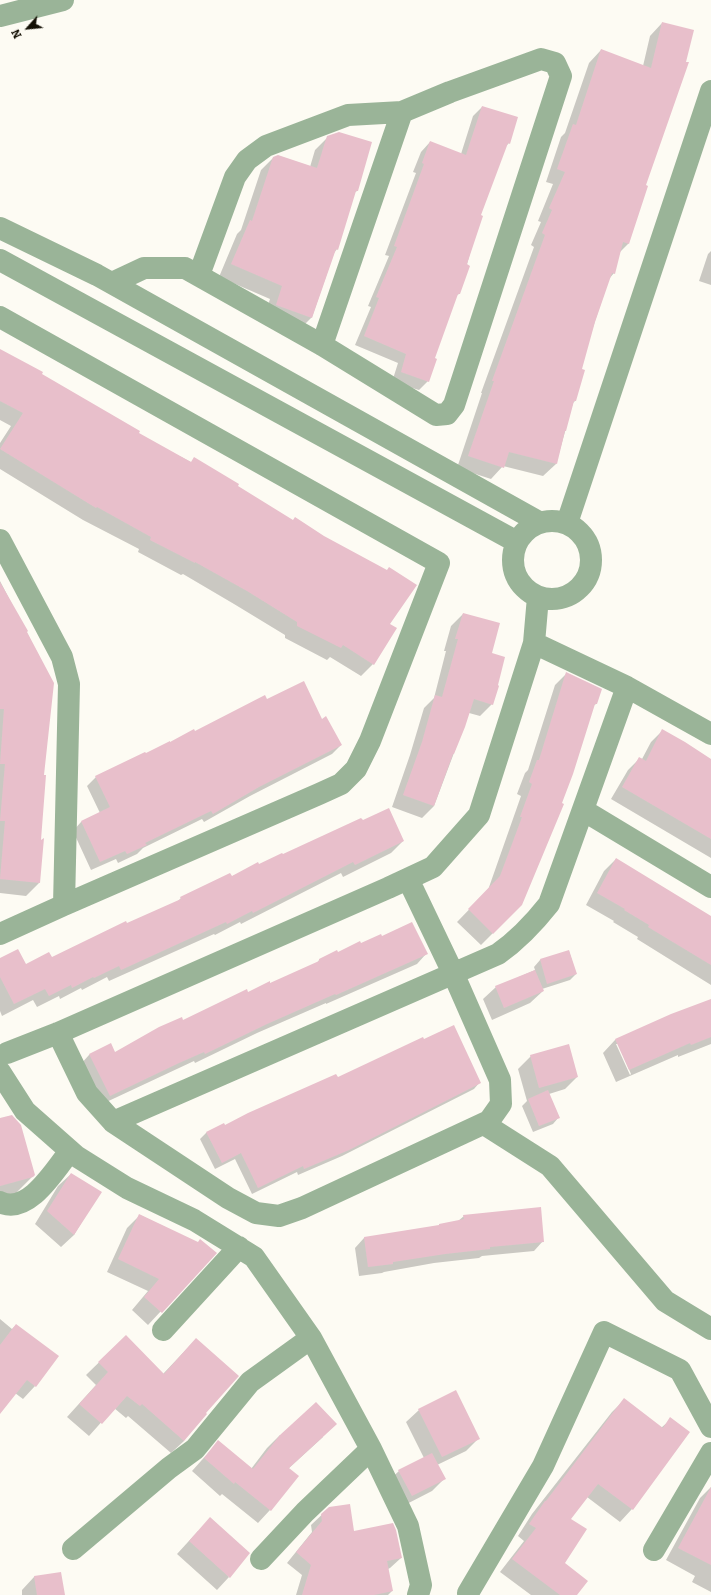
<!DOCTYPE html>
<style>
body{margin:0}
#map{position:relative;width:711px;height:1595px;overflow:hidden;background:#fdfbf3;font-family:Bitter,serif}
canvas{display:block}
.north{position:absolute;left:8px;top:8px;width:40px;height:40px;-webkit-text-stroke:3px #fdfbf3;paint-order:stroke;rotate:243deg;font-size:11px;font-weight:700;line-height:16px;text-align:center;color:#141004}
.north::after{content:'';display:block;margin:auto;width:14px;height:18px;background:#141004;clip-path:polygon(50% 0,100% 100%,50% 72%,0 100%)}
</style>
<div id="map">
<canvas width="711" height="1595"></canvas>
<div class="north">N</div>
</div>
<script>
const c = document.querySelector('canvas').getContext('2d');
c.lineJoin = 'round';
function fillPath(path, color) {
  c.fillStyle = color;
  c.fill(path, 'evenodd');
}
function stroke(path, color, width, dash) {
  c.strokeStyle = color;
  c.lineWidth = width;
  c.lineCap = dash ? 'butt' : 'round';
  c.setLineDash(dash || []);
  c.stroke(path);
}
fillPath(new Path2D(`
 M662 23 645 186 646 187 628 244 620 252 614 273 609 279 595 321 580 370 575 401 573 403 556 464 543 476 503 466 491 479 457 468 482 393H481L534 247 531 245 541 222 538 221 553 184 546 182 561 137 565 133 589 63 601 50 643 66 650 36Z
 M482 107 509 143 506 146 480 216 459 294 456 296 434 359 428 381 419 390 392 382 398 363 355 345 371 307 368 306 389 256 385 255 416 173 413 172 421 152 430 142 461 154 473 116Z
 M328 137 357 191 354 193 337 249 334 253 312 317 299 330 264 317 270 299 219 277 237 234 241 230 261 170 273 158 310 167 315 150Z
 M711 251V285L699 281 708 254Z
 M0 350 137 434 237 486 389 624 373 664 361 676 330 657 327 660 285 638V635L234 604 183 574 181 575 138 552 139 549 83 520 0 469V443L11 426 0 420Z
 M0 581 53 683 43 776 40 841 43 840 39 883 26 896 0 893Z
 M463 614 492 704 480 716 469 713 434 806 422 818 392 807 410 755 424 708 434 698 446 651H444L451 626Z
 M567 673 596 704 593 706 521 905 481 945 457 922 488 890 521 796 517 794 525 773 528 770 555 685Z
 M266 700 321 720 341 745 332 754 250 796 204 822 202 819 143 848 137 854 118 863 116 859 91 870 73 831 81 822 100 813 87 786 96 777Z
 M662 731 711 760V858L611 799 628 770 640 758 642 759 651 742Z
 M362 821 403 841 391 853 343 877 341 873 241 924 240 922 215 935 214 934 109 981 107 977 82 990 81 988 60 999 59 996 37 1007 33 1000 2 1016 0 1011V959L25 966 51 958 177 902 181 898Z
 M616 859 711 918V985L637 939 638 937 613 922 614 921 586 905 604 871Z
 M361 945 426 954 417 964 326 1004V1003L257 1033 195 1063 194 1061 100 1105 80 1065 89 1055 110 1045 115 1053 183 1021 270 984 317 963 319 960Z
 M569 951 576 974 570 980 542 989 543 991 530 1003 492 1020 483 999 496 987 535 970 534 967 540 960Z
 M711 1000V1044L678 1057V1055L616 1082 603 1053 615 1040 672 1015ZM616 1044H618L631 1074 630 1075Z
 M424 1040 480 1082 474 1089 342 1156 298 1175 297 1172 252 1194 235 1159 215 1169 200 1139 206 1133 224 1124 225 1126 337 1079Z
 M531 1056 577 1077 565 1089 549 1094 559 1117 553 1124 533 1132 522 1106 527 1101 518 1069Z
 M0 1119 34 1175 14 1195 0 1199Z
 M71 1174 100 1192 74 1235 61 1247 35 1224 58 1186Z
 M140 1215 198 1243 215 1253 148 1325 132 1310 148 1291 107 1272 127 1228Z
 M464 1216 543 1241 534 1251 482 1256 479 1258 434 1263 384 1272 382 1273 359 1276 355 1248 364 1238 438 1226 458 1221Z
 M0 1319 12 1329 16 1325 35 1386 23 1399 15 1393 0 1412Z
 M126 1336 163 1374 196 1339 184 1441 171 1453 128 1416 126 1418 114 1408 89 1436 67 1417 96 1385 86 1375Z
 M624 1400 661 1428 671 1419 632 1509 620 1522 587 1497 570 1519 563 1564 576 1595H531L500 1572 524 1541 518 1536 532 1514 612 1412Z
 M419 1410 479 1438 466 1451 437 1465 444 1479 432 1491 399 1508 386 1483 399 1471 424 1458 406 1422Z
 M280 1435 323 1437 288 1469 270 1510 258 1523 222 1494 220 1496 192 1471 218 1442 251 1469 267 1448Z
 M711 1487V1592L692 1582 695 1576 666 1560 700 1498Z
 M329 1508 353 1532 401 1558 390 1568 388 1569 392 1591 388 1595H296L302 1575 287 1563 312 1532 311 1525Z
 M198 1531 229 1577 217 1590 177 1554Z
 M60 1573 64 1595H22V1590L34 1577Z`), '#0003');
fillPath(new Path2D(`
 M662 22 694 30 686 62H689L646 185 648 186 629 244 623 242 615 274 612 273 595 322 582 369 585 370 576 401H574L566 431H565L557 464 509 452 504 468 468 456 494 381H492L545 235 542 233 552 210 549 208 565 172 557 169 573 124 576 125 601 49 651 68Z
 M482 106 518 117 510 144 508 143 481 215 483 216 467 264 470 266 460 294H458L435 358 437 359 429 382 401 372 406 354 364 336 379 298 376 297 397 247 394 246 424 164 422 163 430 141 466 155Z
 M339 132 372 142 358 191H356L338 250 336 249 312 318 276 305 282 286 231 264 250 220 252 221 273 157 278 155 317 168 327 136Z
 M0 349 43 372 42 374 140 431 139 433 191 462 194 457 239 484 238 486 293 520 295 517 324 536 387 570 389 567 417 585 390 624 397 628 374 665 343 645 341 648 297 626V622L247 591 195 562V563L150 540 151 537 97 507 96 508 0 449 23 413 0 401Z
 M0 582 28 631 27 632 54 683 44 775H46L41 840 44 838 40 883 0 879 5 821H0L5 764H0L4 709H0Z
 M463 613 500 623 492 653 505 657 498 685 499 686 493 705 474 699 465 727 454 754H453L434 806 403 795 422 742 435 695 442 697 458 639H455Z
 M566 672 602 689 597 704H595L573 774 562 803 564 804 522 905 493 934 468 909 500 876 512 844 522 817H520L532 784 529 782 537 760H539Z
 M304 681 322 719 326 716 342 745 259 787 213 814 211 811 145 843 147 845 127 854 125 851 100 862 81 821 110 807 95 776 145 752 146 753 170 741V742L194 729 195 731 265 695 267 699Z
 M662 729 685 742 711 759V839L622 787 639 757 646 761Z
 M389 808 404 841 355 865 353 862 253 913 252 911 227 924 226 922 121 970 119 966 94 978 93 977 72 988 71 985 49 996 45 989 14 1004 0 977V958L18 949 26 964 49 952 52 957 126 921 127 923 181 899 180 897 230 873 232 876 258 862 259 864 282 853 283 854 361 818 363 820Z
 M616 858 711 916V965L648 927 649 925 624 910 625 909 597 893Z
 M412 922 428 954 336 995 335 994 267 1024 205 1054 204 1052 179 1063 110 1096 89 1054 111 1043 115 1052 159 1027 182 1017 183 1020 247 989 248 992 270 981V983L319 961V959L337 950 338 952 360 941 361 943 381 934 382 936Z
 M569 950 577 974 547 984 540 959Z
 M535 970 544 991 504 1008 495 986Z
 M711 999V1037L691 1045 690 1043 629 1070 615 1039 671 1014Z
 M454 1025 481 1083 349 1150 304 1169 303 1166 258 1188 241 1153 222 1163 206 1132 224 1123 225 1125 248 1113 336 1074 338 1077 423 1037 424 1039Z
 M569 1044 578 1077 539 1088 530 1055Z
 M548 1090 560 1118 539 1126 528 1099Z
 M12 1115 21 1125 35 1175 33 1177 0 1186V1118Z
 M71 1173 102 1192 74 1235 47 1211Z
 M541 1207 544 1242 490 1247V1249L445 1254 393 1262V1264L368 1267 364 1237 439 1225V1224L464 1219 463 1215Z
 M139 1214 198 1242 200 1239 217 1253 162 1313 144 1297 159 1279 118 1259Z
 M16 1324 59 1356 36 1387 27 1380 0 1414V1345Z
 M126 1335 164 1374 196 1338 239 1376 206 1413 207 1414 184 1441 142 1404 140 1406 127 1396 102 1424 79 1404 108 1372 98 1362Z
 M456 1390 480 1439 442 1457 418 1409Z
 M624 1398 663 1428 670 1417 690 1432 633 1510 598 1484 571 1519 587 1529 565 1563 588 1581 577 1595H560L512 1559 536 1528 529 1524 545 1501H546Z
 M316 1402 337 1424 289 1468 299 1476 271 1511 235 1482 234 1484 204 1458 218 1440 253 1469 280 1435Z
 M432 1453 446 1479 412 1496 398 1470Z
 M711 1487V1565L678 1548Z
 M350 1504 354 1531 393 1523 396 1530 402 1558 387 1561 393 1591 374 1595H302L311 1565 296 1552 322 1521 321 1514 329 1507Z
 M210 1517 250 1553 230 1578 189 1541Z
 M61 1572 65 1595H37L34 1576Z`), '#e8bfcb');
stroke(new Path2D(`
 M0 16 63 0
 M0 228 97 275 539 522
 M0 260 517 542
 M199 275 235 177 247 160 266 146 348 115 402 112
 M112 283 144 268H185L322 345 436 415 447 414 454 405 561 76 555 63 541 59 450 92 402 112 322 345
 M0 317 439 563 370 741 356 769 341 784 319 794 64 905 0 934
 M513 560a39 39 0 1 1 78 0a39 39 0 1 1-78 0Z
 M567 523 711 91
 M0 540 62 657 69 684 64 905
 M534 643 627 687 711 734
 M583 810 711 887
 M58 1033 87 1093 113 1122 228 1198 256 1213 279 1216 302 1208 489 1121 501 1104 500 1080 453 973 408 879
 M7 1053 58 1033 388 888 433 867 479 815 534 643 538 597
 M0 1072 25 1111 76 1156 127 1188 194 1220 254 1257 311 1338 371 1449 408 1526 421 1585 418 1595
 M113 1122 498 954C518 940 534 923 549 904L627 687
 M484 1124 550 1166 665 1301 711 1329
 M0 1202C28 1216 55 1170 70 1151
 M163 1330 239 1247
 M73 1549 169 1468 195 1449 250 1382 311 1338
 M654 1550 711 1453
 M261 1559 305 1512 371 1449
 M468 1593 543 1466 604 1332 680 1370 711 1427`), '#9ab498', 22);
</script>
